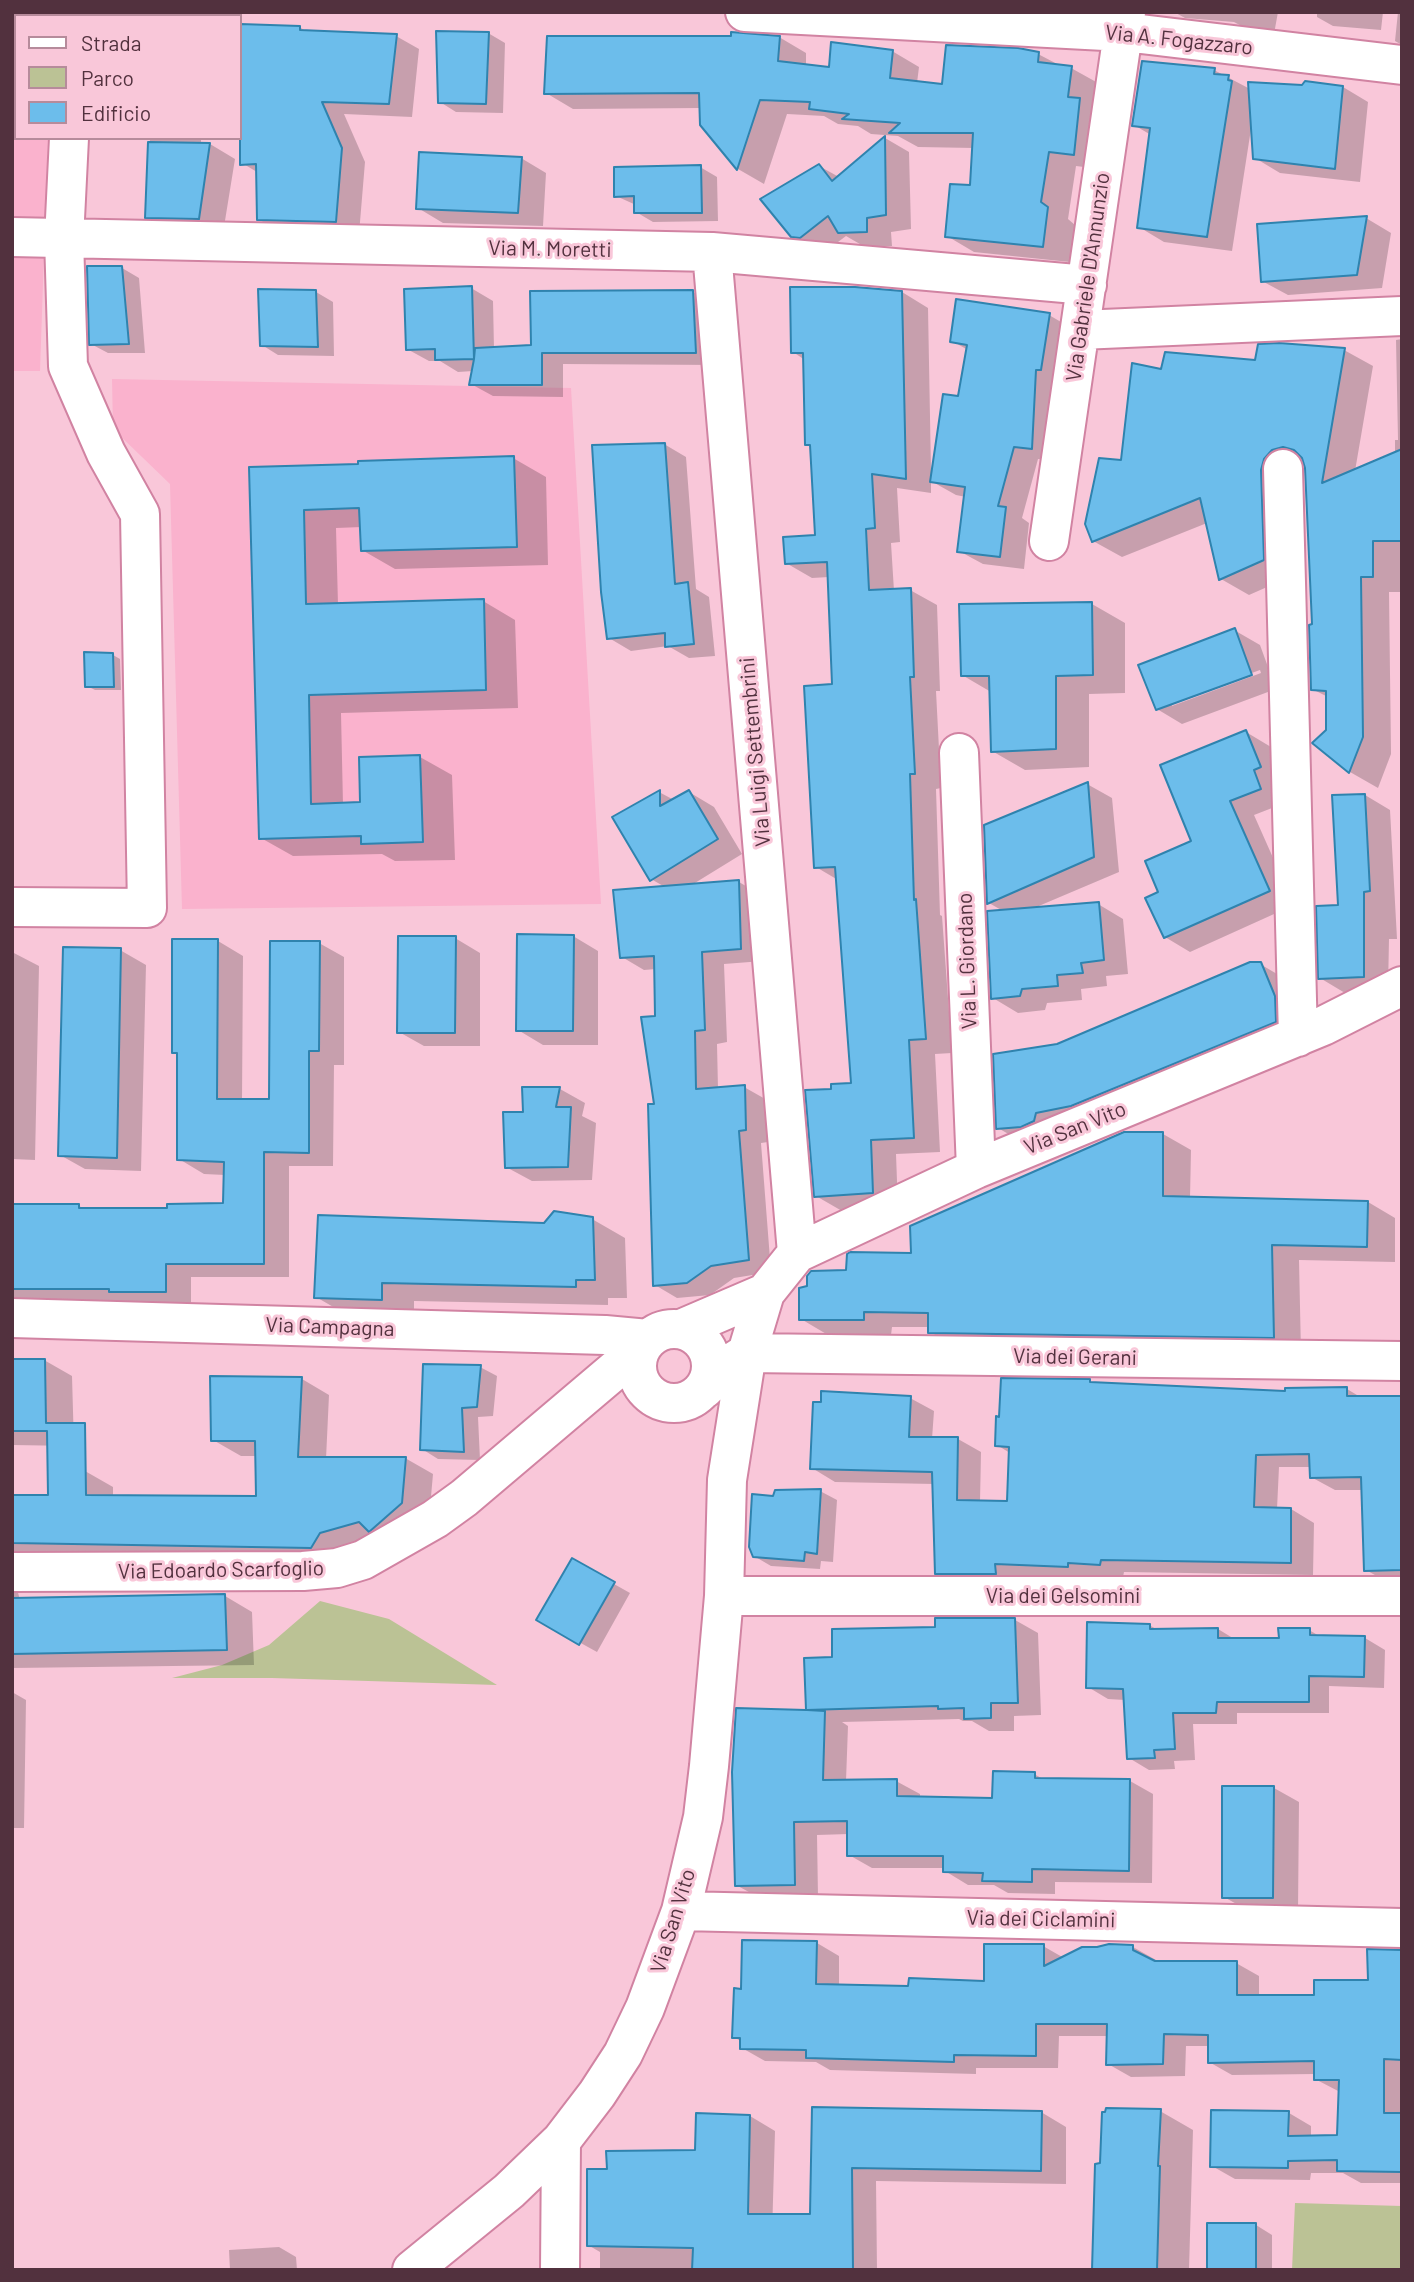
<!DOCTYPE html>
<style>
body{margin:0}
#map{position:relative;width:1414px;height:2282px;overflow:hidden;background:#f9c7d9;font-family:Barlow,sans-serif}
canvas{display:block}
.frame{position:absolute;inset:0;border:14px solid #52313e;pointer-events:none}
.legend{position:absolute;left:14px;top:14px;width:228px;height:126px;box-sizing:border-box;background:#f9c7d9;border:2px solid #b68b9b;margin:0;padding:9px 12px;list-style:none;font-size:21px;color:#52313e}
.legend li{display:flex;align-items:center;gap:14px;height:35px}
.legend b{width:35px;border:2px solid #b68b9b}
</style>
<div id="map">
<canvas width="1414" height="2282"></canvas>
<div class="frame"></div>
<ul class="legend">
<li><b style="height:9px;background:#fff"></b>Strada</li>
<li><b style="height:19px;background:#bbc295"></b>Parco</li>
<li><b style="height:19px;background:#6cbdeb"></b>Edificio</li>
</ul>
</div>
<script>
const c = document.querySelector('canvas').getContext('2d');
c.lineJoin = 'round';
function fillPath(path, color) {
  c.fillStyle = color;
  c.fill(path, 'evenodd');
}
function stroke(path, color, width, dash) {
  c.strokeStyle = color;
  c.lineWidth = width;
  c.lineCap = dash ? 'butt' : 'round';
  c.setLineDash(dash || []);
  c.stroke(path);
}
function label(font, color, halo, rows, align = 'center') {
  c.font = font + ' Barlow,sans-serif';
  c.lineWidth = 6;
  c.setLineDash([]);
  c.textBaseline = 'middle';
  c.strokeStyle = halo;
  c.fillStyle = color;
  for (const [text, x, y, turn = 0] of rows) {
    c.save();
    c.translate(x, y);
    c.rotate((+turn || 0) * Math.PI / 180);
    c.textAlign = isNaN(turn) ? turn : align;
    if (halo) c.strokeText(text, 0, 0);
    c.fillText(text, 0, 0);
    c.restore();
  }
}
fillPath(new Path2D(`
 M12 12H53L52 16H16V138H48L40 371H12Z
 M112 379 571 388 601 904 182 909 170 484 113 429Z`), '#fab2cd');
fillPath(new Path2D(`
 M320 1601 389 1619 497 1685 272 1678H172L222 1665 269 1645Z
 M1295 2203 1402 2206V2270H1292Z`), '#bbc295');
fillPath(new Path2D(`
 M107 12H178L184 16H107Z
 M1174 12H1278L1274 34 1249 30 1234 22 1185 18Z
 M1317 12H1383L1381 30 1333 26 1317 17Z
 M1398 12H1402V45L1395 41Z
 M240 26 299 27 308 32 396 36 419 49 412 117 344 114 365 162 359 234 282 233 258 219 257 172 242 163Z
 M488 33 505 43 503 113 456 112 440 102Z
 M779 37 806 53V66L830 69 892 51 919 67 917 83 943 86 1038 54 1061 66 1071 68 1098 83 1100 169 1076 166 1068 219 1075 225 1070 262 974 252 947 236 972 187 974 148 918 147 898 136 871 134 858 126 838 124 824 116 787 114 764 184 738 169 701 124V108L573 109 546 93Z
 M1214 70 1250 89 1343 87 1368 102 1360 182 1280 173 1255 158 1251 129 1232 251 1164 242 1139 227 1151 135 1134 125Z
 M150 138H201V144H210L235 159 223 233 172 231 147 217Z
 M885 138 909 152 911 229 891 232 892 246 865 247 846 236 826 251H818L792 236 819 166 839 177Z
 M521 158 546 173 543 226 443 223 418 208Z
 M700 167 717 177 718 221 653 222 636 212V205L616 196Z
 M1366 218 1391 233 1382 288 1288 295 1262 281Z
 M122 268 139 278 145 353H108L91 344Z
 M471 288 493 301 494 349 533 347 693 292 714 305 717 365 563 364V397L493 396 471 384 473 371 458 372 440 361H429L407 349Z
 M316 292 333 302 334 356 278 355 262 345Z
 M902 292 928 308 931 471H933L960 398 968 350 952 341 1049 315 1073 329 1055 461 1038 459 1022 518 1029 523 1024 569 983 564 959 551 966 497 956 495 931 481V493L897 488 900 542 891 543 894 591 910 590 937 605 940 691H936L941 788 936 789 940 915 942 916 952 1053 935 1054 940 1152 896 1154 898 1208 842 1211 816 1196 833 1090 852 1085 838 880 816 867 834 686 829 577 812 578 786 563 817 537 812 447 807 444 805 360 793 352Z
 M1402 339 1401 592H1389L1391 754 1378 788 1350 772 1315 743 1327 731 1328 697 1312 689 1314 626 1306 465 1300 466 1292 576 1249 595 1221 579 1207 523 1122 557 1093 541 1123 462 1162 371 1256 362 1344 350 1373 366 1355 471 1395 454V440H1398L1396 340Z
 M664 444 686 457 696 589 709 597 715 656 689 658 668 646 631 651 609 638Z
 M513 458 546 477 548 565 395 569 362 550V527L336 528 338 605 483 601 515 620 518 708 341 713 343 805 362 804 420 757 452 775 455 860 395 861 382 854 293 856 261 838 251 469Z
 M1092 604 1125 623V693L1089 694V767L1025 770 992 751 991 692 962 675Z
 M1234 630 1260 645 1276 689 1182 724 1157 709ZM1260 670 1261 673 1172 706V702Z
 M113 655 120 659 121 690H95L87 686Z
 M1246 732 1271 747 1285 781V803L1254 815 1294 905 1190 952 1165 937 1160 893 1193 842Z
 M1087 784 1112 798 1119 872 1034 908 1098 904 1123 919 1128 974 1106 976 1107 986 1081 989 1082 1000 1047 1003 1045 1010 1018 1013 993 998 1003 911 989 903Z
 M659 792 674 800 689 792 714 807 742 854 690 886 739 882 761 895 763 961 724 964 727 1042 717 1044 718 1089 744 1087 767 1100 768 1142 761 1143 771 1272 734 1278 710 1295 677 1298 655 1285 656 969 644 970 622 957 665 887 651 879Z
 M1365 795 1390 810 1397 939H1389L1388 990 1345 993 1320 978 1340 906Z
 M573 936 598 951V1045H543L518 1030Z
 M455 938 480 953V1046H424L399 1032Z
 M218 941 243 956 242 1101H270L319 943 344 957V1065H334L333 1166H289V1277H191V1306H136L130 1302H12V1206H79L85 1209 169 1210 225 1205V1175L204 1174 179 1159V1056L173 1052Z
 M120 950 146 965 141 1171 85 1169 60 1155Z
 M12 952 39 966 35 1160 12 1159Z
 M1260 964 1294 984 1308 1016 1031 1147 998 1128 1057 1046Z
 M524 1089H560L585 1103 582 1116 596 1123 592 1180 532 1181 506 1167 524 1114Z
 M1163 1134 1191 1150 1190 1198 1368 1202 1395 1218V1262L1299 1260 1301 1353 958 1348 930 1332V1327H892L891 1335H828L801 1319 848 1271 912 1255Z
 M592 1219 625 1238 627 1298H608V1305L414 1301V1318L349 1316 316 1297Z
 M44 1360 72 1376 74 1446 12 1445V1361Z
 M480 1367 497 1376 493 1416 478 1417 480 1460 438 1459 422 1449Z
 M302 1379 329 1395 326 1459 405 1458 433 1474 429 1519 348 1548 17 1589 20 1600 225 1596 252 1612 254 1665 12 1668V1497H49L85 1471 113 1487V1497H258L257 1456H241L213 1440Z
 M1089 1381 1096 1384 1287 1393 1347 1389 1362 1398 1402 1397V1583H1389L1366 1570 1364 1490H1335L1311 1477V1467H1279L1277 1509H1291L1314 1523 1313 1575 1124 1572 1123 1577 1090 1576V1579L1018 1576V1587H960L937 1573 934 1484 835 1482 812 1468 910 1398 934 1411 932 1439H958L981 1452 980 1502 1009 1503 1010 1453 997 1445Z
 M820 1491 837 1500 833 1562 821 1561 820 1569 771 1566 754 1556 775 1497Z
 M573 1561 630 1593 597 1652 539 1620Z
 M1015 1620 1038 1633 1041 1715 1014 1716V1731H989L972 1721H963L959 1719 842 1722 848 1726 846 1781H896L920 1794V1798L994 1800 1034 1774 1045 1780 1130 1781 1153 1794 1152 1883 1055 1882V1894L1008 1893 994 1885H968L945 1871V1868H872L849 1855V1834L817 1835 818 1897 760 1898 736 1885 808 1712 806 1660 834 1659 937 1628Z
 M1149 1625 1158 1630 1218 1629 1236 1640H1280L1309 1630 1321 1637 1365 1638 1385 1650 1384 1688 1329 1686V1713H1237V1724H1193L1195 1760 1174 1761 1175 1769 1149 1770 1129 1758 1125 1700 1108 1699 1088 1687Z
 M12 1692 26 1700 24 1828H12Z
 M1274 1788 1299 1802 1298 1911H1249L1224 1897Z
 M817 1943 839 1956V1986L910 1988 986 1983 1043 1946 1064 1958 1133 1947 1156 1960V1963H1236L1259 1976V1997H1315L1370 1981 1402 1952V2183H1361L1343 2173H1311L1310 2180 1235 2179 1212 2166 1289 2113 1311 2126V2138L1339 2137 1340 2092 1315 2079V2074L1232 2075 1209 2062V2046H1186L1185 2076 1131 2077 1108 2064V2036H1059L1058 2068H976V2074L830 2070 816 2062 765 2061 742 2048V2042L734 2037 742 1991Z
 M814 2109 1041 2112 1066 2127V2184L876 2181 877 2270H796L812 2215Z
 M1160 2111 1193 2130 1189 2270H1093L1102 2165Z
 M750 2116 775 2131 771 2270H600V2252L588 2245 609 2171 697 2152Z
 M1256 2225 1272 2235V2270H1209Z
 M279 2247 296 2257 297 2270H230L229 2250Z`), '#0003');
const building = new Path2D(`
 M240 24 300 26V30L397 34 389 104 322 102 342 148 336 222 257 220 256 164 240 165Z
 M436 31 489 32 486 104 438 103Z
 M731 32 780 36 778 61 829 67 831 42 893 50 890 78 942 84 946 45 1018 48 1039 52 1038 62 1072 66 1068 97 1080 98 1074 155 1049 152 1041 202 1048 207 1043 247 945 237 950 184 970 185 973 133H889L900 123 842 119 849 114 809 109 810 102 760 100 737 170 700 125 699 93 544 94 547 36H731Z
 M1142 61 1215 68 1214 74 1229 75 1228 80 1232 81 1207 237 1137 228 1150 128 1132 126Z
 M1305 81 1343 86 1335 169 1253 159 1248 82 1302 85Z
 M885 136 886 215 867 218V232L838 233 828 216 800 238 791 237 760 199 819 164 832 181Z
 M148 142 210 143 199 219 145 218Z
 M419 152 522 157 518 213 416 209Z
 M701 165 702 213H634V196L614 197V167Z
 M1367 216 1357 275 1261 282 1257 224Z
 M87 266H122L129 344 89 345Z
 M472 286 474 359 475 348 531 345 530 291 693 290 696 353H542V385H469L474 359 435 360V349L406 350 404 289Z
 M790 287H855L902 291 906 479 872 474 875 528 866 529 869 590 911 588 914 677H910L915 774H910L914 900 916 899 926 1039 909 1040 914 1138 871 1140 873 1193 814 1197 805 1090 831 1089V1084L851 1083 835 867 814 868 804 686 832 684 827 562 785 564 783 537 815 535 810 445H805L803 353H791Z
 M258 289 316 290 318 347 260 346Z
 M956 299 1050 313 1041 370H1036L1032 449 1014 447 998 506 1006 507 1000 557 957 552 965 487 930 482 943 394 958 396 967 345 950 342Z
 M1279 343 1345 348 1322 483 1402 449V541H1373V577H1361L1363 737 1349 773 1312 743 1326 730V691L1311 690 1309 625 1312 624 1305 468 1302 458 1294 450 1283 447 1272 450 1264 459 1261 470 1264 560 1219 580 1200 498 1092 542 1085 524 1099 458 1121 460 1132 363 1161 369 1165 352 1255 360 1258 344Z
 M665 443 675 584 688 582 694 644 665 647V633L607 639 601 592 592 445Z
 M514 456 517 547 361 551 359 508 304 510 306 604 484 599 486 690 309 695 311 804 360 802 359 757 420 755 423 842 361 844V836L259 839 249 467 358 464V461Z
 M1092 602 1093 675 1056 676V749L991 752 989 676H961L959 604Z
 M1235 628 1252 675 1156 710 1138 665Z
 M84 652 113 653 114 687H85Z
 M1246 730 1261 767 1254 770 1261 789 1230 801 1270 891 1164 938 1145 898 1158 892 1145 861 1191 841 1160 765Z
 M1088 782 1094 857 987 904 984 825Z
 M660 790V806L689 790 718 839 650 881 612 817Z
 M1365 794 1370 891 1364 892V977L1318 979 1316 906 1338 905 1332 795Z
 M739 880 741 949 702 952 705 1030 695 1031 696 1089 745 1085 746 1130 739 1131 749 1260 711 1266 687 1283 653 1286 648 1104H654L641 1017 655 1016 654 956 620 958 613 890Z
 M1099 902 1104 960 1081 963 1083 973 1057 975 1058 986 1022 989 1020 996 991 999 987 911Z
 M517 934 574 935 573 1031H516Z
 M398 936H456L455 1033H397Z
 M172 939H218L217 1099H269L270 941H320L319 1051H309V1153L264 1152V1264H166V1292H109V1289H12V1204H79V1208H167V1204L223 1203 224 1162 177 1160V1053H172Z
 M63 947 121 948 117 1158 58 1156Z
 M1250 962H1261L1275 996 1276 1022 1071 1106 1036 1113 1034 1121 1021 1127 996 1129 993 1054 1057 1044Z
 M522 1087H560L556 1107H571L568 1167 505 1168 503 1112H523Z
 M1124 1132H1163V1196L1368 1201 1367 1247 1272 1245 1274 1338 928 1333V1313L864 1312V1320H799V1288L807 1286V1276L811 1271 846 1270 847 1254 850 1252 911 1253 910 1226Z
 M554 1211 593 1217 595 1280H576V1287L382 1283V1300L314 1298 318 1215 544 1223Z
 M12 1359H45L46 1423H85L86 1495 256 1496 255 1441H211L210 1376 302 1377 298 1457H406L402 1503 369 1532 359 1522 320 1533 311 1548 12 1543V1495H48L47 1431H12Z
 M423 1364 481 1365 477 1407 462 1408 464 1452 420 1450Z
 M1001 1378 1090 1379V1382L1285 1391V1388L1347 1387V1396H1402V1570L1364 1571 1361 1477 1310 1478 1309 1454 1256 1455 1254 1507 1291 1508V1563L1101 1560 1100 1565 1068 1563V1567L995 1564 996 1574H935L932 1472 810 1469 813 1402H821V1391L911 1396 909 1437H958L957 1500 1007 1501 1009 1447 995 1446 996 1416 999 1417Z
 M821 1489 817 1554 805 1552 804 1561 753 1557 749 1547 752 1494 773 1496 775 1490Z
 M572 1558 615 1582 579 1645 536 1620Z
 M225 1594 227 1650 12 1654V1598Z
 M935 1618H1015L1018 1703H991V1718L964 1719V1708L938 1709V1706L807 1710 825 1711 823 1780 897 1779V1796L992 1798 993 1771 1035 1772V1778L1130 1779 1129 1871 1032 1869V1882L982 1881 983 1873 943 1872V1856H847V1821L794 1822 795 1885 735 1886 732 1772 736 1708 806 1710 804 1658 832 1657V1629L935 1627Z
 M1087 1622 1150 1624V1629L1218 1628V1638H1279L1278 1628H1310V1635L1365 1636 1364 1677 1309 1676V1702H1217L1216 1713H1173L1175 1749 1154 1750 1155 1758 1127 1759 1123 1689 1086 1688Z
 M1222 1786H1274L1273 1898H1222Z
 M742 1940 817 1941 816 1984 908 1986 909 1978 984 1981V1944H1044V1966L1082 1947H1097L1109 1944 1133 1945V1950L1155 1961H1237V1995H1314V1980H1368L1367 1949 1402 1950V2060L1384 2059V2113H1402V2172L1337 2171V2160L1288 2161V2168L1210 2167 1211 2110 1289 2111 1288 2136 1337 2135 1339 2080H1314V2061L1208 2063V2035L1164 2034 1163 2064 1106 2065 1107 2024H1036V2056L954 2055V2062L806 2058V2050L740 2049V2038H732L734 1988 741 1989Z
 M812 2107 1042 2111 1041 2171 852 2168 853 2270H692L693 2248 587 2246V2169H607L606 2151 695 2150 696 2113 750 2115 748 2214H810Z
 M1106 2108 1161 2109 1158 2166H1160L1157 2270H1092L1095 2164 1100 2163 1102 2112H1105Z
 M1207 2223H1256V2270H1207Z`);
fillPath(building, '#6cbdeb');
stroke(building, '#2f83ae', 2);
const minor = new Path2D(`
 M745 12 1124 32 1402 65
 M75 16 76 12
 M12 237 712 252 1087 285
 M712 252 797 1253
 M1080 330 1402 316
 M1283 469 1298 1037
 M1049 541 1126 12
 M959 753 976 1169
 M12 907 147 908 140 514 106 453 68 366 64 239 69 138
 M12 1318 605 1335 648 1339
 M637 1366a37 37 0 1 1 74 0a37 37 0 1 1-74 0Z
 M681 1329 765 1293
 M704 1389 727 1366 747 1353 1402 1361
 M12 1572 303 1571 337 1568 363 1560 435 1519 464 1498 641 1348
 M724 1596H1402
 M681 1911 1402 1928
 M412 2270 509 2191 561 2141 597 2094 623 2054 645 2008 681 1911 703 1817 709 1766 724 1596 727 1480 747 1353 765 1293 797 1253 976 1169 1323 1026 1402 986
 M560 2270 561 2141`);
stroke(minor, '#d183a2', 42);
stroke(minor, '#fff', 38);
label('21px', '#52313e', '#f9c7d9', [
 ["Via A. Fogazzaro",1179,40,6],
 ["Via M. Moretti",550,249,1],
 ["Via Gabriele D'Annunzio",1088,277,-82],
 ["Via Luigi Settembrini",755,752,-95],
 ["Via L. Giordano",967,961,-92],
 ["Via San Vito",1075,1128,-22],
 ["Via Campagna",330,1327,2],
 ["Via dei Gerani",1075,1357,1],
 ["Via Edoardo Scarfoglio",221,1570,-1],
 ["Via dei Gelsomini",1063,1596],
 ["Via dei Ciclamini",1041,1919,1],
 ["Via San Vito",673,1921,-73]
]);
</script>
